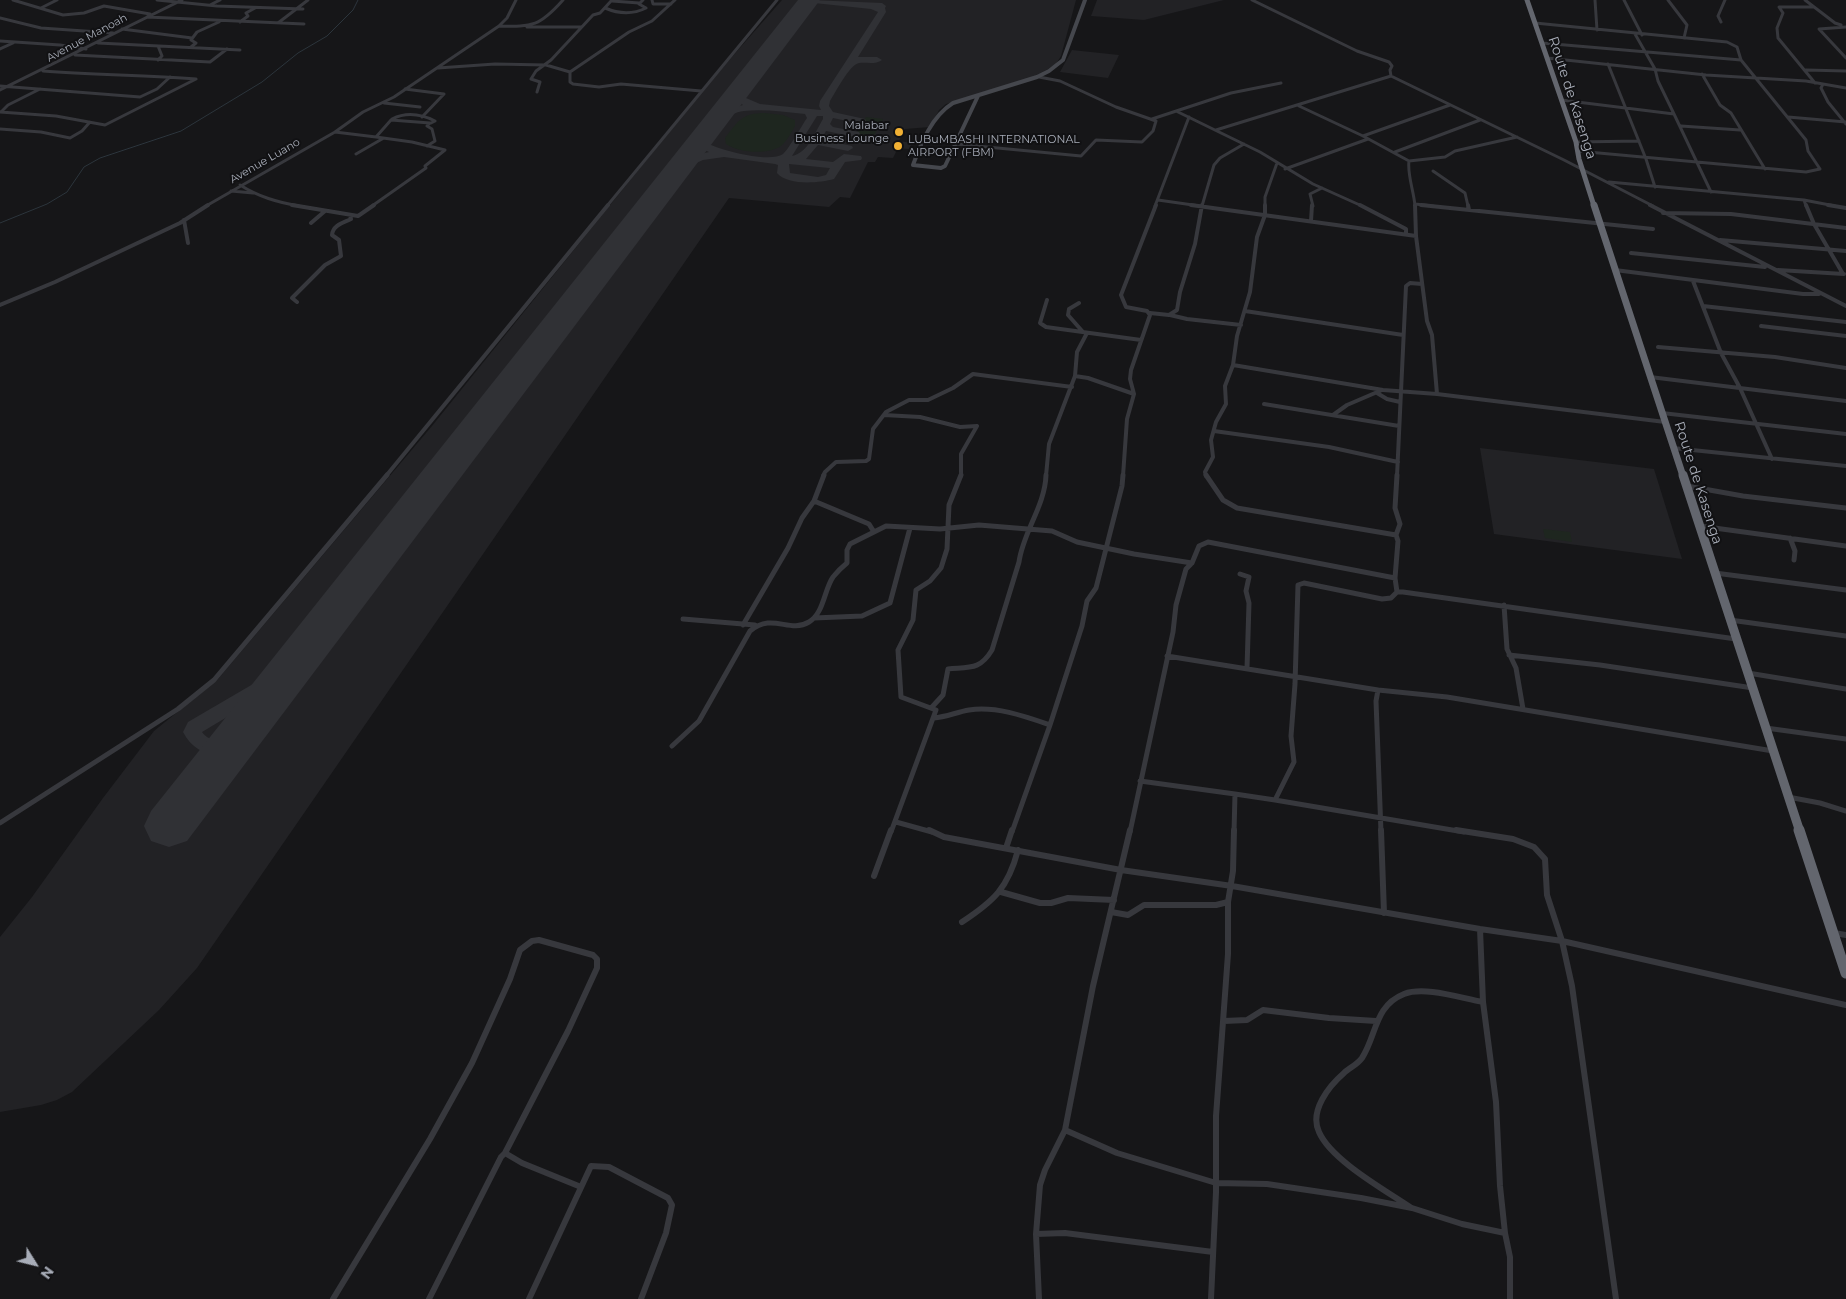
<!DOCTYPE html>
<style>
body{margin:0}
#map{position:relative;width:1846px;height:1299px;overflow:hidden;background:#161618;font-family:Montserrat,sans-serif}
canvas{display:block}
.north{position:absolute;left:10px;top:1239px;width:50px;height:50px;-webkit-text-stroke:4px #111113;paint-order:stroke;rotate:126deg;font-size:14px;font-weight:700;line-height:20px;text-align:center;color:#a8adb8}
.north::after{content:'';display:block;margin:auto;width:18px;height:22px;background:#a8adb8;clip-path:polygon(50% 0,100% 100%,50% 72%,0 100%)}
</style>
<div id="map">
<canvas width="1846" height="1299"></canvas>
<div class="north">N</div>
</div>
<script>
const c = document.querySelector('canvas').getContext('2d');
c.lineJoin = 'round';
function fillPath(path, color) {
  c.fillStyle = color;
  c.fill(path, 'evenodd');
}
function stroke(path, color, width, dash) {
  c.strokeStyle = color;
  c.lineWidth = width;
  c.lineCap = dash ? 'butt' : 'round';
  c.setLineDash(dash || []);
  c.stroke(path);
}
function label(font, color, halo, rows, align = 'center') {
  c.font = font + ' Montserrat,sans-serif';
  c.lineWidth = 4;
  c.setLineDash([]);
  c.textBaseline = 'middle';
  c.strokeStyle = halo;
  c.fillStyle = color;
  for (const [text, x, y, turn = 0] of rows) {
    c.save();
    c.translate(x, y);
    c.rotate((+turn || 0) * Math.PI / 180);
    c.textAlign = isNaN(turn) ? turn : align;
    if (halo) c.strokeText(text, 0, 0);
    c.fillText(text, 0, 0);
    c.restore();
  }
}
fillPath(new Path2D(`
 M782 0H1076L1061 56 1056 64 1040 74 1021 82 946 104 939 110 930 127 905 129 899 141 912 143 909 149 894 148V150H897L893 158 878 157 875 162H868L850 198 840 197 829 207 729 198 197 968 159 1010 72 1092 57 1100 41 1105 0 1112V937L32 897 103 798 154 731 218 679 432 426 702 91Z
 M1097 0H1224L1144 20 1091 16Z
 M1072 50 1119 55 1108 78 1060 72Z
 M1480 448 1654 469 1682 559 1494 534Z`), '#222225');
fillPath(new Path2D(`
 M765 113 783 115 795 120V126C791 133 787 141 781 146 768 155 739 153 726 144L725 138C738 121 742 113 765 113Z
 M866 117 883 119 871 141 853 140Z
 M1543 529 1570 532 1572 542 1545 538Z`), '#1e261f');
stroke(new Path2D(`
 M0 223 47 204 67 192 84 167 100 158 181 131 262 82 298 53 327 36 353 10 358 0`), '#2c353c', 1);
fillPath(new Path2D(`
 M810 0 882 3 886 6 885 8 886 12 858 57H877L882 60C875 65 867 62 859 63 849 65 836 92 830 101L829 106 833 112 865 119 866 121 861 124 833 118 830 124 833 127 859 132 860 134 855 137 826 131 822 138 824 140 852 146 853 148 848 151 818 145 806 159 833 162 844 154 861 156 862 158 861 160 845 162 834 179C819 183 788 186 777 173L778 165 775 164 724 157 703 160 685 168H677L676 166 677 164 696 155 709 152 702 149 698 140 701 132H709L710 134 708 140 711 145C724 151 770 163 783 154 789 149 802 125 807 118L805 114C784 112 764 109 744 111 734 112 726 119 716 117L715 115 716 113 743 105 736 99 734 90 735 88H743L746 98 760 104 821 110 819 106 820 101 878 12 871 9 814 3ZM817 116H823V119C815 132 808 153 792 156ZM789 164 829 168H830L826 175 818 177 790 173Z
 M295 655 301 657 304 662C296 675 278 686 265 694L271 696 274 701C271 712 268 724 260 733 239 759 200 765 183 732L188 722 265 677 289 657ZM257 699C254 706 253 715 249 721 239 735 214 749 202 732Z`), '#303135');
fillPath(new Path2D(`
 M798 0H820L187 841 169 847 151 841 144 826 151 811Z`), '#303135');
stroke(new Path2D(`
 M13 0 63 15 84 13 104 6 150 14
 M157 0 217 6 303 9
 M652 0 653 4H671
 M1252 0 1357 51 1389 62 1392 66 1390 70 1391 76 1564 160 1653 206
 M1595 0 1597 30
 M1624 0 1642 35
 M1668 0 1687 25 1684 38
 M1805 0 1835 23 1841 25
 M612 1 639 3
 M210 5 220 0
 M1814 7H1779L1783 13 1777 28 1778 38 1815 83
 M41 8 57 0
 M605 8C619 14 632 15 646 8L639 4 643 0
 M147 17 304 24
 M0 18 41 28 113 33
 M240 22 248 16 246 13 255 8
 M1721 22 1718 16 1725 0
 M278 23 308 0
 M1535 23 1727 42 1737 47 1741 60 1806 140 1808 151 1820 169 1806 172 1577 151
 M499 26C533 27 540 26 563 0
 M527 27H581
 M1846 27 1819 29 1846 58
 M122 29 192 38
 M1635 34 1655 69 1658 81 1674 114
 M0 41 60 45 86 49
 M98 43 240 50
 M1542 43 1741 60
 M158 46 162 56 158 60
 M191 47 196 43 191 40 197 32 219 22
 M0 49 13 43
 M75 55 210 62 227 49
 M1547 58 1706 75 1806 81 1846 88
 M1608 64 1646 159 1655 187
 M438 68 495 64 546 65 570 72V82L573 84 599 87 621 84 701 91
 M1806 70 1846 71
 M570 72 629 32 652 21 675 0
 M1702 74 1720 105 1731 113 1765 169
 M1823 84 1821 88 1828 102 1846 124
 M0 86 140 97 157 89 170 77
 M405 89 444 94 422 117
 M0 90 182 0
 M537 92 540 82 531 79 536 71 551 60 593 15 600 13 612 0
 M1561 100 1674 114 1711 192
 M384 103 420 107
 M1299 106 1363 136 1409 161C1407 174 1414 192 1415 206
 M1176 111 1260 152 1313 184 1362 206
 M0 112 56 116 105 125 196 79C145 75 94 75 43 71
 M1 112 8 105 40 89
 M1788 117 1846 122
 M392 119C406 112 421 114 435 121L431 123
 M1152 119 1231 93 1281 83
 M1681 126 1740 130
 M0 129 41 132 70 138 82 131 90 122
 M1216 130 1391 76
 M335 132 376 137 391 120 430 123 427 126 432 129 435 141 427 146
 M1363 136 1450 105
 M1576 142 1639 141
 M956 144 1081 156 1096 140 1142 142 1153 131 1156 121 1116 107 1060 81 1039 77
 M1395 152 1480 120
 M356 154 382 139
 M1409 161 1445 157 1455 151 1517 137
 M1285 169 1368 139
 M1433 171 1465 193 1468 206
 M1609 182 1804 200 1835 206
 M240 185C259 197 277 202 299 206
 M231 191 253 193
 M1158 200 1200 206
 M1804 200 1806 206
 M1415 204 1433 206
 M206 206 335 132 363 112 394 97 499 26 507 18 516 0
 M372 206 426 168 425 166 445 150 412 142 376 137
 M607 206 777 0
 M1155 206 1189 117
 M1202 206 1214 165 1220 158 1244 144
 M1265 206V197L1277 163
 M1313 206 1310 194 1322 188`), '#37383d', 3);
stroke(new Path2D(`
 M292 205 358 216 374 205
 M1191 205 1416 236
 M1360 205 1406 229V234
 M1415 205 1416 236 1427 321 1432 335 1437 394 1665 422
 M1421 205 1653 229
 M1468 205 1469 210
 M1650 205 1846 306
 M1806 205 1814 224 1843 274
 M1828 205 1846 208
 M1663 213 1731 214 1846 228
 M184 220 188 243
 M1311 221 1312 205
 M311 223 325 211
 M1720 240 1846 251
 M1631 253 1765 267
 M1615 270 1803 294H1819
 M1778 270 1844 274
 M1693 281 1721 353 1740 388 1772 459
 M1047 300 1040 323 1046 327 1141 340
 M297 302 292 298 325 265 341 256 339 240 332 235C333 225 343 223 351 219L350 215
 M1079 303 1069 309 1068 315 1083 332
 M0 305 55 282 180 223 208 205
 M1703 306 1846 322
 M1245 311 1403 335
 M1150 313 1169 315 1177 310 1180 292 1195 244 1202 205
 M1170 315 1187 319 1241 325
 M1761 326 1846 336
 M1658 347 1775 357 1846 368
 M1233 365 1383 390 1437 394
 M1075 376 1088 378 1134 394
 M1650 377 1846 401
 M1377 393 1387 399 1400 402
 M1264 404 1399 426
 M1662 413 1846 434
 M884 415 920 417 960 427 977 426
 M1333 415 1347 405 1382 390
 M1214 431 1329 447 1398 462
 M1673 448 1846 466
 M386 476 608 205
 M823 476 825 472 836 462 866 461 869 459 873 429 886 412 909 400H928L953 388 973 374 1072 387
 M961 476V454L977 426
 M1046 476 1049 444 1075 376 1077 352 1087 333
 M1123 476 1127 419 1134 394 1130 379 1131 370 1150 315 1147 311 1126 307 1121 295 1156 205
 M1206 476 1205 472 1213 457 1211 440 1216 422 1226 404 1225 386 1233 365 1237 336 1250 292 1257 237 1265 215V205
 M1397 476 1406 286 1410 283 1422 284`), '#37383d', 4);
stroke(new Path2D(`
 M1206 475 1223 500 1237 508 1396 535
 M1397 475 1395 508 1400 524 1396 535 1398 541 1395 578 1397 592
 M1687 486 1743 496 1846 508
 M814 501 869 524 874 532
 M1700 526 1846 546
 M1790 538 1795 551 1794 560
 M1715 573 1846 590
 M1240 574 1249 577 1246 591 1249 603 1247 668
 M1504 605 1507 649 1516 668 1523 709
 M814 618 862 616 890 603 910 528
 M683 619 755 625
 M1730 620 1846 636
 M743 625 788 548 802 518 814 501 824 475
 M1509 655 1600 665 1753 688
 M1167 656 1378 690 1447 697 1773 751
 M1748 673 1846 689
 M1378 690 1376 701 1381 832
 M932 707 943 695 948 669C970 667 980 670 992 650L1019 562C1023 532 1045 506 1046 475
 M934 718C946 717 957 712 969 710 996 706 1024 716 1050 725
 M1766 728 1846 739
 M672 746 699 721 750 631C773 612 789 634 809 622 824 613 824 590 833 577 837 572 842 567 847 563V550L850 544 886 526 940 529 979 525 1052 531 1077 542 1134 554 1192 563
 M1140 781 1235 794
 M1788 797 1820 803 1846 811
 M1275 800 1464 832
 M896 822 932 832
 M0 823 178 709 214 680 387 475
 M891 832 936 710 901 697 898 650 913 620 916 590 930 581 941 568 947 549 949 505 961 475
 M1012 832 1050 725 1082 626 1087 601 1096 588 1122 486 1123 475
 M1130 832 1173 632 1176 605 1186 569 1192 563 1199 546 1208 542 1395 578
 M1234 832 1235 794 1275 800 1294 762 1291 736 1295 684 1298 585 1304 583 1382 599 1391 598 1397 592H1403L1736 639`), '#37383d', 5);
stroke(new Path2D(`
 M929 830 944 837 1121 870 1232 886 1480 929 1562 941 1846 1005
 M1381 830 1384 913
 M1456 830 1513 839 1534 847 1545 859 1547 895 1562 941 1572 986 1616 1299
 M1006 848 1012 830
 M874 876 891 830
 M1001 892 1040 903H1051L1068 898 1114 900
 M1111 912 1128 915 1144 905H1216L1228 902
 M962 922C994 901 1008 888 1018 850
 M1480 929 1483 1002 1496 1102 1500 1186 1505 1233 1510 1257V1299
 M1834 933 1846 935
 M1224 1021 1247 1020 1263 1010 1329 1018 1376 1021
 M1065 1130 1117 1153 1216 1183 1267 1184 1361 1198 1412 1208 1462 1224 1505 1233
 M1410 1207C1385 1190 1331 1160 1319 1132 1309 1111 1329 1086 1344 1073 1349 1068 1357 1065 1362 1058 1377 1035 1374 1006 1404 994 1425 986 1460 998 1483 1002
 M1036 1234 1065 1233 1213 1252
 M333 1299 430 1139 472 1063 510 979 520 950 532 941 539 940 593 955 597 959V968L568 1031 505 1153
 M429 1299 501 1157 505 1153 522 1163 581 1187
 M529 1299 591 1166 609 1167 668 1198 672 1205 666 1233 641 1299
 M1039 1299 1036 1234 1040 1185 1045 1170 1065 1130 1093 986 1130 830
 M1211 1299 1216 1192V1116L1228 954V902L1233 871 1234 830`), '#37383d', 6);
stroke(new Path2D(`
 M978 96 945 166 941 168 913 165C921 143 932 116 953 103L1037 77 1049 71 1063 60 1085 0`), '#45474d', 4);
stroke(new Path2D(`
 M1527 0 1576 142 1579 159 1594 206`), '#63666e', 5);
stroke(new Path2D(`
 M1594 205 1683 476`), '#63666e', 7);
stroke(new Path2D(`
 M1683 475 1800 832`), '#63666e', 9);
stroke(new Path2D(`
 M1799 830 1846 973`), '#63666e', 11);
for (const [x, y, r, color] of [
 [899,132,5,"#f2b134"],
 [898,146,5,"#f2b134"]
]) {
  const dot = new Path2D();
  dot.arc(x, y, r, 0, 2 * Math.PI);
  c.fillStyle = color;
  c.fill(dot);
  stroke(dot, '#111113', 2);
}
label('11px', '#a8adb8', '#111113', [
 ["Avenue Manoah",87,38,-28],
 ["Avenue Luano",265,161,-30]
]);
label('11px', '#a8adb8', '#111113', [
 ["Malabar",889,126],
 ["Business Lounge",889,139],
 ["LUBuMBASHI INTERNATIONAL",908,140,"left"],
 ["AIRPORT (FBM)",908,153,"left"]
], 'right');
label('14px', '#a8adb8', '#111113', [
 ["Route de Kasenga",1572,98,72],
 ["Route de Kasenga",1698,483,72]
]);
</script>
